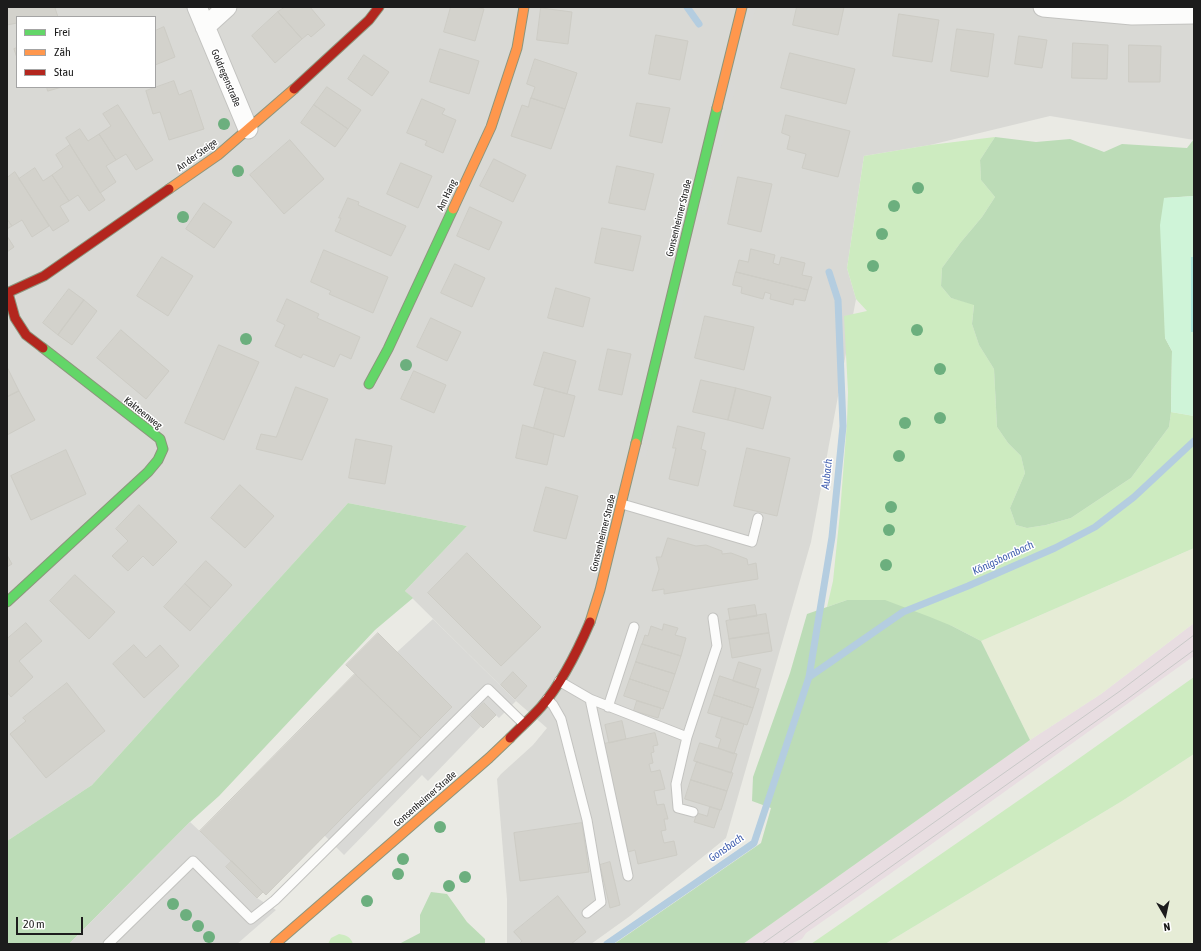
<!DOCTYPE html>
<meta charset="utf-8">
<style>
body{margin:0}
#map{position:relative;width:1201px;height:951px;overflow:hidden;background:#eaeae4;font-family:"Asap Condensed",sans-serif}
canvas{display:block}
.frame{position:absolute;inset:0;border:8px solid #1c1c1c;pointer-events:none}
.legend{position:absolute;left:16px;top:16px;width:140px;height:72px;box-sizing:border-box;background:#fff;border:1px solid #a4a4a4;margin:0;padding:5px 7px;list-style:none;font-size:12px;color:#1c1c1c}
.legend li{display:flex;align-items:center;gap:8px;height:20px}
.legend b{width:20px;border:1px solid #a4a4a4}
.north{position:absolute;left:1145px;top:895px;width:40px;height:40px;-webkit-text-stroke:3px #fff;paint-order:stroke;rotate:171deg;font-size:11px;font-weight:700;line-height:16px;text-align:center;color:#1c1c1c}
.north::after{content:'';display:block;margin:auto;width:14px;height:18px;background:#1c1c1c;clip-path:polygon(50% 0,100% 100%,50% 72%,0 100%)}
.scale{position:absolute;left:16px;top:917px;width:67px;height:18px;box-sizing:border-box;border:2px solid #1c1c1c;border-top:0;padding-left:5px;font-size:12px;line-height:14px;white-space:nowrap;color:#1c1c1c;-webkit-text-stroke:3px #fff;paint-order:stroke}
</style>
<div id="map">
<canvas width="1201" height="951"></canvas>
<div class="frame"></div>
<ul class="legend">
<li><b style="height:5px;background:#63d668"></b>Frei</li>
<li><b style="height:5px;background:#ff974d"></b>Zäh</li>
<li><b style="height:5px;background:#b3261e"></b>Stau</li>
</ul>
<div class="north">N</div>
<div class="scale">20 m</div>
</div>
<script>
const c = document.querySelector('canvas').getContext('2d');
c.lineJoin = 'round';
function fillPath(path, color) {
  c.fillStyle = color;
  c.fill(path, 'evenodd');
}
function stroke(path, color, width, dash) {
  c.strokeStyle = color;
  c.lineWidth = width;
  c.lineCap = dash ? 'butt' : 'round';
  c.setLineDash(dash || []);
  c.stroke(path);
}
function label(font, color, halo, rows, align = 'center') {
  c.font = font + ' "Asap Condensed",sans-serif';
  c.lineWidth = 3;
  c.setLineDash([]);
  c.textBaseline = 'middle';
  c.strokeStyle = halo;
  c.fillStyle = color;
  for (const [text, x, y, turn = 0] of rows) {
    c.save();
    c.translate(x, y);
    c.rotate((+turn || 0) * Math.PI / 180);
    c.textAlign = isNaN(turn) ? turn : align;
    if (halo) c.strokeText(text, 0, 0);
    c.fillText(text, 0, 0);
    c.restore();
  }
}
fillPath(new Path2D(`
 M7 7H1194V140L1050 116 930 145 864 156 847 268 856 299 811 542 726 838 630 916 591 944H507V899L497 779 501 774 533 745 547 728 516 701 405 591 467 526 348 503 92 785 7 841ZM17 17H155V87H17Z`), '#d9d9d5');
fillPath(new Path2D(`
 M1194 623V656L873 886 806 933 802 939 790 944H743L1030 740 1101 694Z`), '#e8dde1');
fillPath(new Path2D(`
 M1194 548V623L1101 694 1030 740 981 641Z
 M1194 754V944H885L1122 801Z`), '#e6ecd6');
fillPath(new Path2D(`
 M995 137 980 160 981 180 995 197 982 217 961 242 942 268 941 286 951 298 974 304 972 324 979 345 994 369 997 427 1008 443 1021 456 1025 473 1010 508 1016 525 1027 528 1046 525 1071 518 1131 478 1169 427 1171 412 1194 416V548L981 641 952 626 847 600 827 607 833 581 840 513 847 422 848 392 844 316 867 311 856 299 847 268 864 156 930 145Z
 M1194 677V754L1122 801 885 944H811L1064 769Z
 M339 934C346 935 351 937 353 944H328L331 938Z`), '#cdebc0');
fillPath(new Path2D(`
 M995 137 1036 142 1070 139 1104 152 1122 144 1187 148 1194 139V196L1164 198 1165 338 1172 351 1171 412 1169 427 1131 478 1071 518 1046 525 1027 528 1016 525 1010 508 1025 473 1021 456 1008 443 997 427 994 369 979 345 972 324 974 305 951 298 941 286 942 268 961 242 982 217 995 197 981 180 980 160Z
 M348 503 467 526 405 591 413 598 375 630 219 796 190 822 69 944H7V841L92 785Z
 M847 600H885L930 617 952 626 981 641 1030 740 743 944H614L761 843 771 808 752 801 753 777 790 673 807 614Z
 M431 892 447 894 467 922 485 939V944H399L420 933V915Z`), '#bcdcb7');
fillPath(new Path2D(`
 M1194 196V416L1171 412 1172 351 1165 338 1160 225 1164 198Z`), '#cff4d8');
fillPath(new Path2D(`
 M1191 257H1194V332H1191Z`), '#abe6da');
fillPath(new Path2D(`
 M748 7H756L748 36 741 34Z
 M730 83 736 85 719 157 712 155Z
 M707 175 714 177 705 215 699 214Z
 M683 274 689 275 681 312 675 310Z
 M647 425 653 427 646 458 639 456Z
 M433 619 516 701 499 718 484 703 481 726 428 781 422 775 344 855 324 835 452 707 397 652Z
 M190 822 232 861 257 898 276 910 237 944H69Z`), '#d9d9d6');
stroke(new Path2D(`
 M687 7 699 24
 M809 677 903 612 968 586 1055 548 1095 527 1134 497 1194 441
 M607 944 754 843 809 677 832 537 843 426 838 300 829 272`), '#b4cde0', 7);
const building = new Path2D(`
 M7 7H59L55 8 58 17H17V23L7 25Z
 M285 7H310L325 25 311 37 308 34 302 39 278 12Z
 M451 7H475L484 9 475 41 444 32Z
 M797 7H844L838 35 793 25Z
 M541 8 572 12 568 44 537 40Z
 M278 12 302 39 275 63 252 36Z
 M899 14 939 20 932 62 893 56Z
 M164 27 175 57 155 65V31Z
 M957 29 994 34 988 77 951 71Z
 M656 35 688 41 680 80 649 74Z
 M1019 36 1047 40 1042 68 1015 64Z
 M1073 43 1108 45 1107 79 1072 78Z
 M1129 45 1161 46 1160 82H1129Z
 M17 48V58L14 49Z
 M440 49 479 61 469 94 430 82Z
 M790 53 855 69 846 104 781 88Z
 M364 55 389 72 372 96 348 79Z
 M535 59 577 73 565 109 531 98 535 87 527 84Z
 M174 81 179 95 191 90 204 129 169 140 160 112 153 114 146 91Z
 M47 87H62L48 91Z
 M327 87 361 110 348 129 314 105Z
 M531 98 565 109 551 149 511 136 522 105 528 107Z
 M422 99 445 109 442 114 456 120 443 153 425 145 427 141 407 133Z
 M637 103 670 108 662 143 630 136Z
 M118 105 153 160 136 170 126 154 116 160 99 134 111 126 103 114Z
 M314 105 348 129 335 147 301 123Z
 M786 115 850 131 838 177 802 168 806 154 787 149 790 136 782 133Z
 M80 129 88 141 99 134 116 160 106 166 116 182 100 193 66 138Z
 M290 140 324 179 284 214 250 175Z
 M70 145 105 200 89 211 78 195 69 201 52 175 63 167 56 155Z
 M494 159 526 175 513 202 480 186Z
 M401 163 432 176 418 208 387 194Z
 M617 166 654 174 645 210 609 203Z
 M35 168 43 181 52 175 69 201 60 206 69 221 53 231 19 179Z
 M15 172 49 226 32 237 22 220 12 226 7 219V178Z
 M738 177 772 184 761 232 728 224Z
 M348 198 359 202 358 205 406 226 391 256 335 231 341 218H339Z
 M204 203 232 222 214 248 186 229Z
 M470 207 502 222 489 250 457 236Z
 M7 219 12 226 7 229Z
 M602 228 641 236 633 271 595 263Z
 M7 236 14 247 7 252Z
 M751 249 775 255 773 263 779 265 781 257 805 263 802 275 812 277 808 290 736 272 739 260 748 262Z
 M324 250 388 277 373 313 329 294 331 291 311 282Z
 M162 257 193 276 168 316 137 296Z
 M455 264 485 278 472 307 441 293Z
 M736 272 808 290 805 301 794 299 793 305 770 299 771 294 765 292 763 299 741 293 742 287 733 285Z
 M556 288 590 298 583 327 548 318Z
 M69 289 84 300 58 335 43 323Z
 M287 299 319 314 317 318 360 337 351 359 340 354 334 367 303 354 301 358 275 346 285 325 277 321Z
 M84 300 97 311 72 345 58 335Z
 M705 316 754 327 744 370 695 358Z
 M431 318 461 332 447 361 417 347Z
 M121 330 169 371 146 399 97 358Z
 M219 345 259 362 224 440 185 423Z
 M608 349 631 354 622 395 599 390Z
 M544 352 576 361 567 394 534 385Z
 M7 367 19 391 7 397Z
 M414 371 446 385 434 413 401 399Z
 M701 380 736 388 728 420 693 412Z
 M296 387 328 399 302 460 256 449 261 434 276 437Z
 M545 388 575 396 564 437 534 428Z
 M736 388 771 397 763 429 728 420Z
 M19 391 35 420 7 435V397Z
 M523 425 554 434 547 465 516 458Z
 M678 426 705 433 701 449 706 451 698 486 669 479 676 448H673Z
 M356 439 392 446 385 484 349 478Z
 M747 448 790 458 777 516 734 506Z
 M66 450 86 494 31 520 11 476Z
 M240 485 274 516 245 548 211 518Z
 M546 487 578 496 566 539 534 531Z
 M139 505 177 542 153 566 143 556 128 571 112 556 128 541 116 529Z
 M668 538 696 546 706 545 722 551V554L731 553 747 559 748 565 756 563 758 579 664 594V589L652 591 659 569 656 557H661Z
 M467 553 541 627 501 666 428 593Z
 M7 555 12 564 7 567Z
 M206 561 232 585 211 608 185 584Z
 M75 575 115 612 89 639 50 601Z
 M185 584 211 608 190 631 164 607Z
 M755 605 757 616 730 620 728 609Z
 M766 614 769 633 729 639 726 621Z
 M26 623 42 641 19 661 33 677 11 697 7 692V639Z
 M664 624 678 628 675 635 686 638 681 656 642 644 645 635 648 636 651 626 662 630Z
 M378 633 452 707 421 738 346 665Z
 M769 633 772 651 732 658 729 639Z
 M642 644 681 656 675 674 636 662Z
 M134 645 146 658 160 645 179 666 144 698 113 664Z
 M636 662 675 674 669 692 630 679Z
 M739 662 761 669 755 688 733 681Z
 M513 672 527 686 515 699 501 685Z
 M355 674 421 738 266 895 200 831Z
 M720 676 759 689 753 708 714 695Z
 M630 679 669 692 663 709 624 696Z
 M67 683 105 731 46 778 10 734 26 721 23 718Z
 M714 695 753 708 747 725 708 713Z
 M637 701 661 708 658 718 634 711Z
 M484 703 496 715 483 728 471 716Z
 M722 717 744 724 734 754 718 748 721 739 716 737Z
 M622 721 626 739 609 743 605 725Z
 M655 733 658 745 653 746 654 752 651 753 653 763 649 764 651 772 660 770 665 789 654 791 657 805 664 804 668 819H664L666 830 661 831 664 843 674 841 677 855 638 864 635 850 628 852 604 744Z
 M700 743 737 754 731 773 694 761Z
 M697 762 733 773 727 791 691 780Z
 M691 780 727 791 721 810 685 799Z
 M710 807 720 810 714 828 694 822 697 813 707 816Z
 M582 823 589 872 520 881 514 833Z
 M232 861 263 892 257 898 226 867Z
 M610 862 620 905 610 908 600 865Z
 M558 896 586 932 571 944H519L522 941 514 932Z`);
fillPath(building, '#d3d2cc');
stroke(building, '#cdccc5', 1);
const lane = new Path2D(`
 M622 504 752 542 758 518
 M559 681 590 699 687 737 717 646 713 618
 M547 699 553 705 561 719 587 820 601 902 587 913
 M590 699 628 876
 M608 707 634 627
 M687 737 676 784 678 808 693 812
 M108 944 193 861 251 919 275 900 488 689 524 724`);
const street = new Path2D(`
 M197 7 248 129
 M1043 7 1132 15 1194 14
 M205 27 227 7`);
const fast = new Path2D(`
 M369 384 388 349 453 209
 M636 443 717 108
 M7 602 148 472 158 460 163 449 160 439 43 348`);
const slow = new Path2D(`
 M717 108 742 7
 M169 189 218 155 294 89
 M453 209 491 127 517 48 524 7
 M590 622 600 590 636 443
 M275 944 489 758 510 738`);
const jam = new Path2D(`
 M294 89 369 20 379 7
 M7 293 44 276 169 189
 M8 293 15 318 26 335 43 348
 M510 738C520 728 531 718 541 707 561 684 578 650 590 622`);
stroke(lane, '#c3c3c0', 11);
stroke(street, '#c3c3c0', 21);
stroke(fast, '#8d957c', 11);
stroke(slow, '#8d957c', 11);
stroke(jam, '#8d957c', 11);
stroke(lane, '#fcfcfb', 9);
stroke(street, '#fcfcfb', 19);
stroke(fast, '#63d668', 9);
stroke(slow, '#ff974d', 9);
stroke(jam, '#b3261e', 9);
stroke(new Path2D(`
 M762 944 1120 691 1194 635
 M782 944 1126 700 1194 650`), '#c9c9c8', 1);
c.fillStyle = '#6caf7e';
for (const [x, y] of [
 [224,124],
 [238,171],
 [918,188],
 [894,206],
 [183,217],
 [882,234],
 [873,266],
 [917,330],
 [246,339],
 [406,365],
 [940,369],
 [940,418],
 [905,423],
 [899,456],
 [891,507],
 [889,530],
 [886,565],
 [440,827],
 [403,859],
 [398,874],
 [465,877],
 [449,886],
 [367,901],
 [173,904],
 [186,915],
 [198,926],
 [209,937]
]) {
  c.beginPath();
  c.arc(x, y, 6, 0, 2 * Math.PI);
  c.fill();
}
label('10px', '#1c1c1c', '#fff', [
 ["Goldregenstraße",226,78,67],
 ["An der Steige",197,155,-36],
 ["Am Hang",447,195,-65],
 ["Gonsenheimer Straße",679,218,-76],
 ["Kakteenweg",143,413,38],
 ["Gonsenheimer Straße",603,533,-76],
 ["Gonsenheimer Straße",425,799,-41]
]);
label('italic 11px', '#4360b0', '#fff', [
 ["Aubach",827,474,-84],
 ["Königsbornbach",1003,558,-25],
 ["Gonsbach",726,848,-35]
]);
</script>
